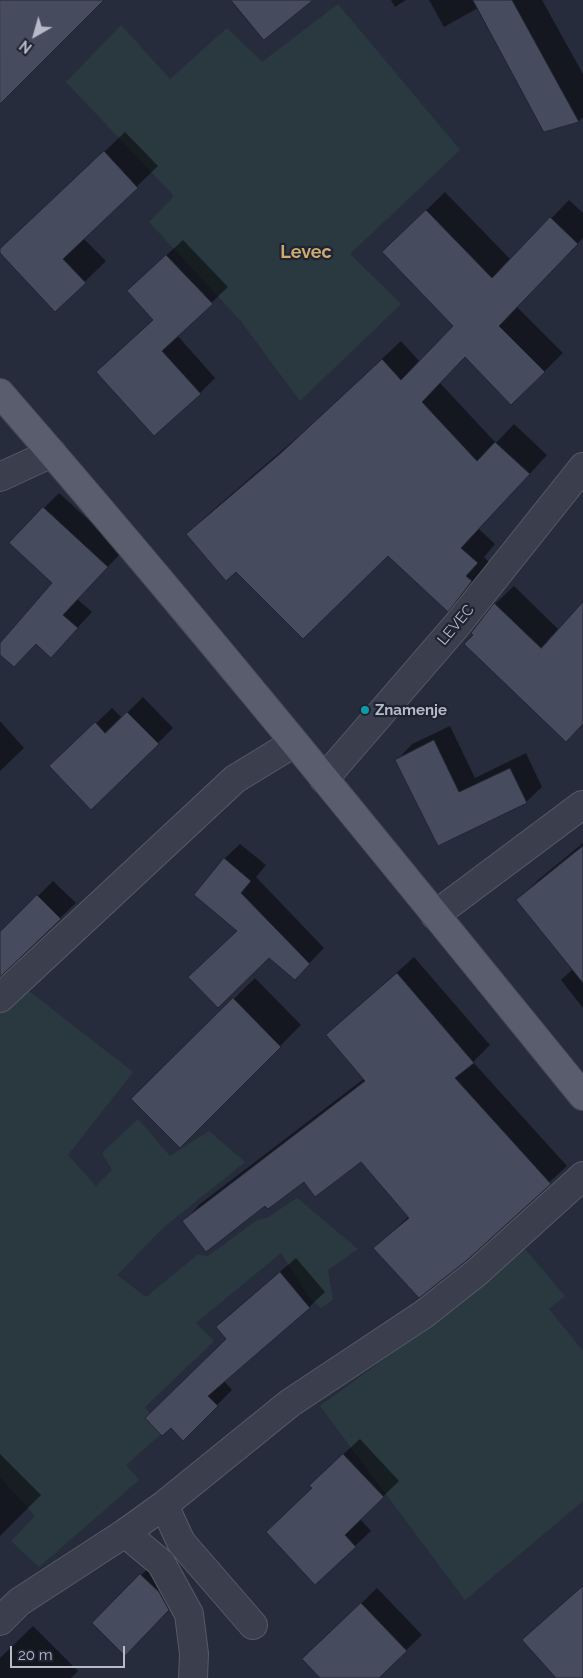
<!DOCTYPE html>
<style>
body{margin:0}
#map{position:relative;width:583px;height:1678px;overflow:hidden;background:#272c3d;font-family:Raleway,sans-serif}
canvas{display:block}
.north{position:absolute;left:10px;top:10px;width:50px;height:50px;-webkit-text-stroke:4px #202332;paint-order:stroke;rotate:218deg;font-size:14px;font-weight:700;line-height:20px;text-align:center;color:#b7bac8}
.north::after{content:'';display:block;margin:auto;width:18px;height:22px;background:#b7bac8;clip-path:polygon(50% 0,100% 100%,50% 72%,0 100%)}
.scale{position:absolute;left:10px;top:1646px;width:115px;height:22px;box-sizing:border-box;border:2px solid #b7bac8;border-top:0;padding-left:6px;font-size:15px;line-height:18px;white-space:nowrap;color:#b7bac8;-webkit-text-stroke:4px #202332;paint-order:stroke}
</style>
<div id="map">
<canvas width="583" height="1678"></canvas>
<div class="north">N</div>
<div class="scale">20 m</div>
</div>
<script>
const c = document.querySelector('canvas').getContext('2d');
c.lineJoin = 'round';
function fillPath(path, color) {
  c.fillStyle = color;
  c.fill(path, 'evenodd');
}
function stroke(path, color, width, dash) {
  c.strokeStyle = color;
  c.lineWidth = width;
  c.lineCap = dash ? 'butt' : 'round';
  c.setLineDash(dash || []);
  c.stroke(path);
}
function label(font, color, halo, rows, align = 'center') {
  c.font = font + ' Raleway,sans-serif';
  c.lineWidth = 4.5;
  c.setLineDash([]);
  c.textBaseline = 'middle';
  c.strokeStyle = halo;
  c.fillStyle = color;
  for (const [text, x, y, turn = 0] of rows) {
    c.save();
    c.translate(x, y);
    c.rotate((+turn || 0) * Math.PI / 180);
    c.textAlign = isNaN(turn) ? turn : align;
    if (halo) c.strokeText(text, 0, 0);
    c.fillText(text, 0, 0);
    c.restore();
  }
}
fillPath(new Path2D(`
 M338 4 460 150 350 254 401 304 300 401 240 320 149 222 174 196 66 82 121 25 170 79 227 28 262 62Z
 M25 988 133 1072 68 1155 96 1186 112 1170 102 1153 138 1119 170 1156 209 1131 245 1162 164 1227 117 1275 146 1297 197 1255 208 1256 257 1220 267 1218 297 1198 358 1249 328 1270 333 1300 321 1308 308 1296 281 1253 196 1323 214 1341 145 1407 163 1432 126 1465 139 1480 39 1567 11 1541 35 1516 0 1477V1010Z
 M524 1248 565 1296 549 1309 583 1351V1501L465 1600 320 1406 435 1322Z`), '#2a393f');
fillPath(new Path2D(`
 M391 0H406L395 7Z
 M429 0H542L583 74V117L579 121 545 130 478 8 444 27Z
 M125 132 158 166 83 238 106 261 56 310 0 251Z
 M445 192 511 260 569 200 583 213V238L517 307 563 353 511 404 465 356 440 383 496 443 514 424 547 455 479 529 495 544 484 557 489 562 466 592 448 610 387 555 236 570 188 534 206 516 301 434 401 341 420 362 454 326 402 234Z
 M183 240 228 287 177 335 215 378 200 393 113 356 154 319 144 276Z
 M59 493 123 551 77 599 92 612 66 640 36 643 0 653V645L54 583 44 508Z
 M514 586 559 630 583 604V723L472 633 495 604Z
 M143 697 173 728 158 743 67 751 112 708 122 718Z
 M0 721 24 748 0 771Z
 M450 726 475 778 526 753 542 787 526 802 438 845 397 760 412 744Z
 M583 843V1008L561 980 573 969 518 900 538 880Z
 M240 844 266 865 256 877 324 948 295 978 238 930 224 859Z
 M53 881 76 903 0 975V934Z
 M414 957 490 1045 473 1062 567 1166 465 1260 375 1248 409 1216 361 1161 304 1180 266 1204 184 1221 200 1204 365 1078 328 1035Z
 M255 978 301 1025 180 1146 133 1099Z
 M296 1258 325 1292 309 1307 224 1381 232 1390 183 1439 228 1339 217 1327 233 1312Z
 M360 1439 399 1481 360 1519 371 1531 315 1583 313 1488 326 1470Z
 M0 1454 41 1495 0 1536Z
 M157 1559 184 1594 125 1654 94 1623Z
 M583 1586V1677L557 1678 524 1640Z
 M377 1588 422 1635 377 1678H322L320 1644Z
 M33 1626 78 1671 71 1678H0V1658Z`), '#0007');
const building = new Path2D(`
 M0 0H104L0 104Z
 M231 0H313L264 40Z
 M473 0H512L579 122 544 132Z
 M104 151 138 188 63 259 86 283 55 312 0 253V249Z
 M426 210 492 278 550 217 578 244 499 326 545 372 511 405 465 357 422 402 477 461 495 442 530 474 461 548 478 563 466 576 472 581 448 612 388 556 303 639 236 572 226 581 186 534 281 453 382 359 401 380 453 326 382 252Z
 M166 255 213 304 162 351 201 394 154 436 96 372 153 320 127 291Z
 M43 507 108 567 63 615 78 628 51 658 36 644 14 667 0 655V643L52 583 9 543Z
 M583 602V724L566 742 464 644 473 635 471 633 494 603 541 648Z
 M127 712 159 744 91 810 49 766 95 722 105 733Z
 M434 740 459 792 510 768 527 803 438 846 395 760Z
 M583 846V983L516 900Z
 M224 858 251 881 241 893 310 964 295 980 269 958 218 1008 188 977 237 931 194 895Z
 M37 895 61 919 0 977V932Z
 M397 973 474 1063 455 1078 551 1184 466 1261 419 1298 373 1248 409 1218 361 1162 315 1197 304 1182 268 1209 265 1206 206 1252 182 1221 365 1081 326 1035Z
 M233 998 281 1047 180 1148 131 1099Z
 M280 1272 310 1308 208 1396 218 1406 183 1441 171 1428 162 1436 145 1418 226 1339 216 1327Z
 M343 1454 384 1497 345 1535 356 1547 315 1585 266 1532 312 1488 309 1486Z
 M140 1574 159 1592 169 1610 125 1656 92 1623Z
 M583 1586V1678H556L522 1640Z
 M361 1603 407 1651 379 1678H320L302 1659Z`);
fillPath(building, '#474b5e');
stroke(building, '#222634', 1);
const minor = new Path2D(`
 M0 477 52 453
 M324 779 457 625 583 467
 M435 915 582 805 583 806
 M0 998 235 779 294 743
 M164 1505 181 1542 253 1625
 M125 1533 161 1563 189 1614 194 1654 193 1678
 M0 1621 19 1602 125 1533 164 1505 290 1403 424 1314 476 1273 583 1176`);
const major = new Path2D(`
 M0 393C200 623 391 860 583 1096`);
stroke(minor, '#565a68', 30);
stroke(major, '#444856', 30);
stroke(minor, '#3b3f4d', 28);
stroke(major, '#595d6d', 28);
for (const [x, y, r, color] of [
 [365,710,5,"#0f9aa8"]
]) {
  const dot = new Path2D();
  dot.arc(x, y, r, 0, 2 * Math.PI);
  c.fillStyle = color;
  c.fill(dot);
  stroke(dot, '#202332', 2);
}
label('15px', '#b7bac8', '#202332', [
 ["LEVEC",456,625,-50]
]);
label('bold 15px', '#b7bac8', '#202332', [
 ["Znamenje",375,710]
], 'left');
label('bold 18px', '#cbab6f', '#202332', [
 ["Levec",306,253]
]);
</script>
